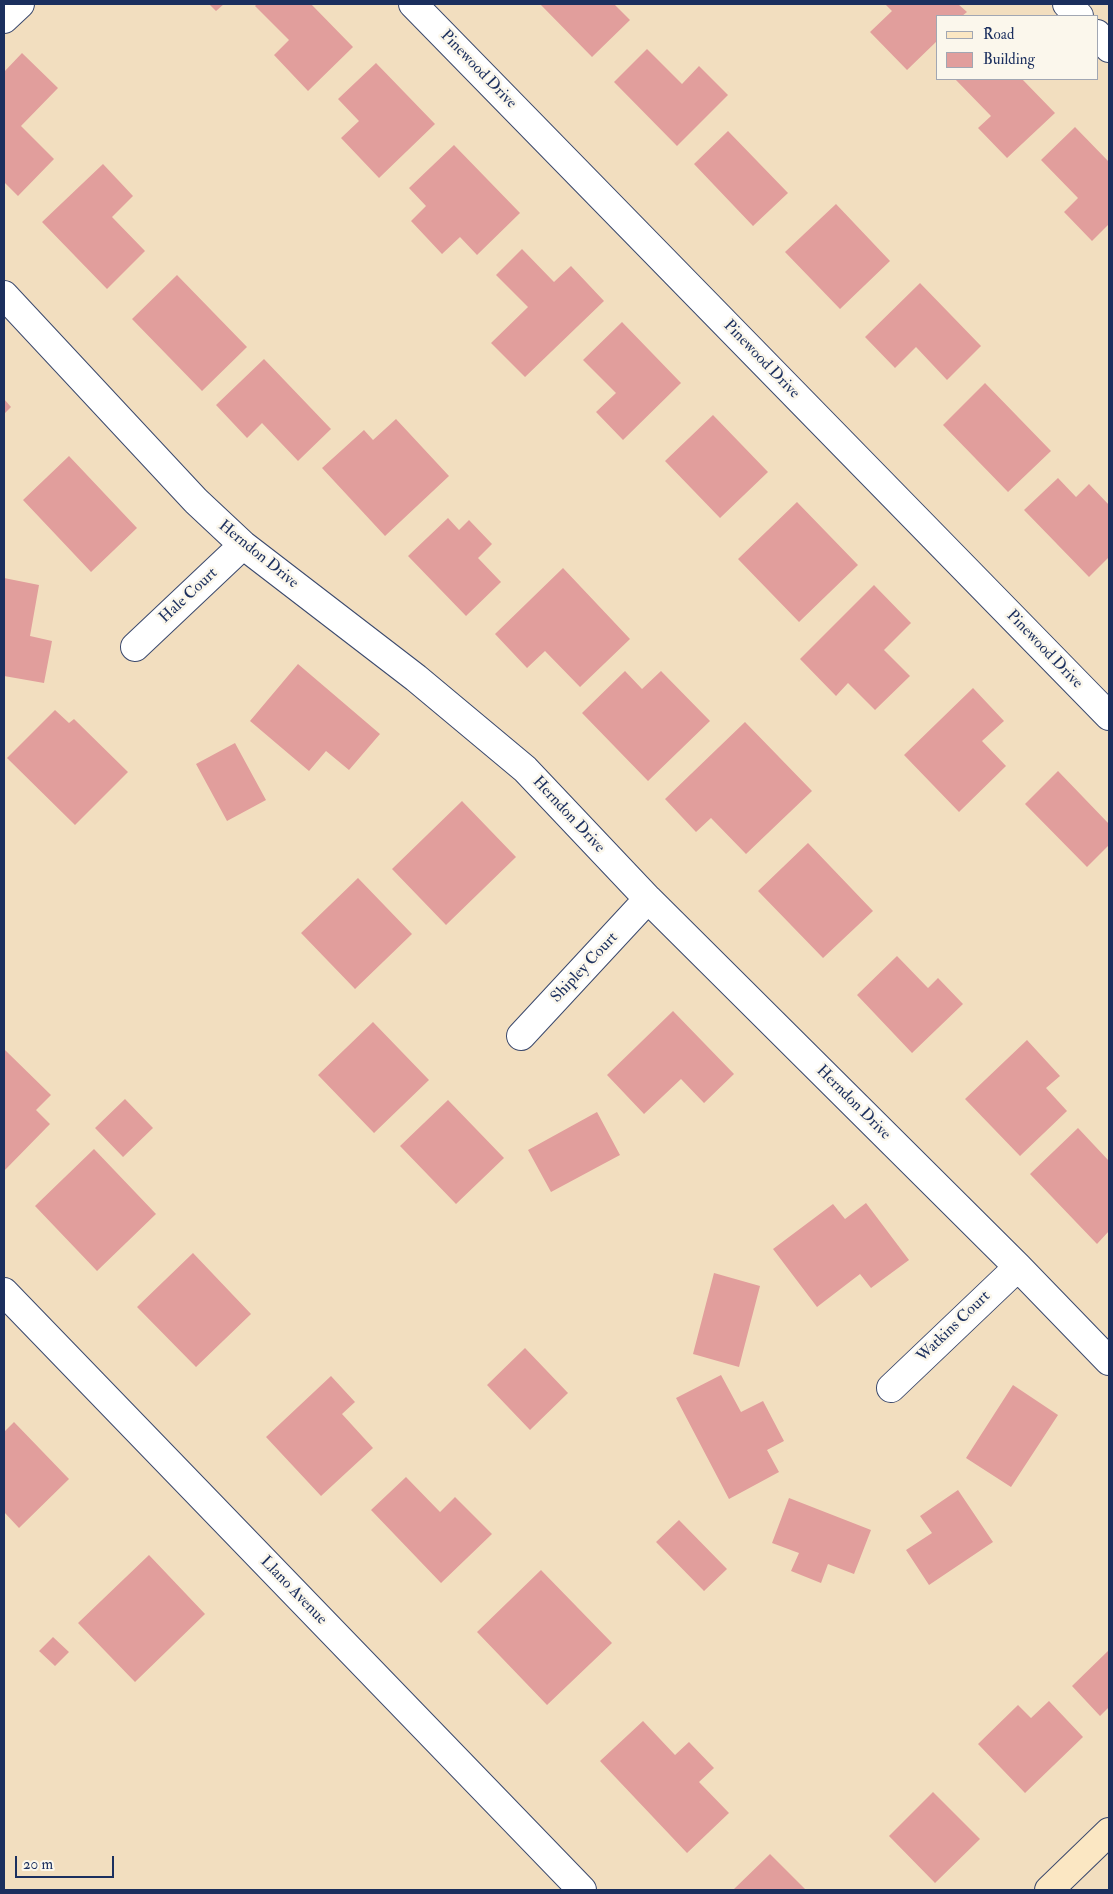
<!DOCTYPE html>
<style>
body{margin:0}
#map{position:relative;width:1113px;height:1894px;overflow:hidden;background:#f2debf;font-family:"IM FELL Double Pica",serif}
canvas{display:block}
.frame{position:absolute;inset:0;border:5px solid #1b2f5e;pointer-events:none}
.legend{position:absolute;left:936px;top:15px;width:162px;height:65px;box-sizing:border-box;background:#fbf7ec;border:1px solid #a1a7b3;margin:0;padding:6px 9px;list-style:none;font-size:15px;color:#1b2f5e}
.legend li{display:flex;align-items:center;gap:10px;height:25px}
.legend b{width:25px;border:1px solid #a1a7b3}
.scale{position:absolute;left:15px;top:1856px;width:99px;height:22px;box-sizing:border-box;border:2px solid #1b2f5e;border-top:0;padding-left:6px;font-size:15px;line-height:18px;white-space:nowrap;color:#1b2f5e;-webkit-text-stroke:4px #fbf7ec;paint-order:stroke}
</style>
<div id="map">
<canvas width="1113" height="1894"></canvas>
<div class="frame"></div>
<ul class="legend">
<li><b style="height:6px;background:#fbe7c3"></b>Road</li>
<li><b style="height:14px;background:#e19e9c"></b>Building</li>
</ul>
<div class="scale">20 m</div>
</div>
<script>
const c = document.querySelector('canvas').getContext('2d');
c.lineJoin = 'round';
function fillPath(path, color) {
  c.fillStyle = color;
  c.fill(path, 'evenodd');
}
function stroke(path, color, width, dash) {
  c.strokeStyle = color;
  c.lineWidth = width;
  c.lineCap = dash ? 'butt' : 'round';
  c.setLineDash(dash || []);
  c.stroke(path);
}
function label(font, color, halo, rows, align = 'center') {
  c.font = font + ' "IM FELL Double Pica",serif';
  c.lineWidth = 5;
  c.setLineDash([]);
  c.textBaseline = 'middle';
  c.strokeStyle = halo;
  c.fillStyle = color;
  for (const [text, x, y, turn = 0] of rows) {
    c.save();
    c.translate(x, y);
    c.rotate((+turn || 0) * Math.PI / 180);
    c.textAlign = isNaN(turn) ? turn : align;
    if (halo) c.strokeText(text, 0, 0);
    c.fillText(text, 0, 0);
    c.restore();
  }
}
fillPath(new Path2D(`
 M209 4H224L216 11Z
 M257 4H311L353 47 308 91 274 55 289 40 255 6Z
 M540 4H614L630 20 592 57Z
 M885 4H958L967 12 962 16H937V41L907 70 870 32 892 11Z
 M647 49 682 84 699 66 728 95 677 146 614 82Z
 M22 53 58 88 21 126 54 159 18 196 4 182V72Z
 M376 63 435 124 379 178 341 138 359 121 338 99Z
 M955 79H1022L1055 113 1007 158 978 128 991 116Z
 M1075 127 1109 162V224L1092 241 1064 212 1078 198 1041 160Z
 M728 131 788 193 753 226 694 164Z
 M454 145 520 213 477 255 460 237 442 254 411 221 426 206 409 188Z
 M103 164 133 196 112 217 145 251 107 289 42 222Z
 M836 204 890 261 840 309 785 252Z
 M522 249 554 282 571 266 604 301 525 377 491 343 528 307 496 275Z
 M177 275 247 347 202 391 132 319Z
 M920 283 981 346 947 380 916 347 895 368 865 337Z
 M622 322 681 383 623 440 596 412 616 393 583 360Z
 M264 359 331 429 298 461 262 423 247 438 216 405Z
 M985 383 1051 451 1008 492 943 425Z
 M4 399 11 407 4 414Z
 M713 415 768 472 720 518 665 461Z
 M396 419 449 476 385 536 322 468 364 430 373 440Z
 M69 456 137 528 91 572 23 500Z
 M1058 478 1076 497 1089 484 1109 505V557L1089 577 1024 510Z
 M797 502 858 565 799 622 738 559Z
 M448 518 459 530 469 520 492 544 478 558 501 582 466 616 408 556Z
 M563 568 630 639 580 687 545 651 527 668 495 634Z
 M4 578 39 585 30 636 52 641 44 683 4 676Z
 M874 585 911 623 884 650 910 676 875 710 848 683 836 696 800 659Z
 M298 664 380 734 349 770 326 751 309 771 250 721Z
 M625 671 642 689 661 671 710 721 648 781 582 713Z
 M973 688 1004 721 982 741 1006 766 959 812 904 755Z
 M55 710 69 723 74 719 128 772 75 825 7 758Z
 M745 722 812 791 746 854 711 818 696 832 665 799Z
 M235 743 266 800 227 821 196 764Z
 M1058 771 1109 824V845L1087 867 1025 804Z
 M462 801 516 857 446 925 392 869Z
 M808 843 873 911 823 958 758 891Z
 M358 878 412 934 355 989 301 933Z
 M897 956 928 988 938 978 963 1004 912 1053 857 995Z
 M673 1011 734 1074 704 1103 681 1079 644 1114 607 1075Z
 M373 1022 429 1080 374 1133 318 1075Z
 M1027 1040 1060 1076 1046 1088 1067 1111 1020 1156 965 1099Z
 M5 1050 51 1095 36 1110 50 1124 4 1171V1052Z
 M125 1099 153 1128 123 1157 95 1128Z
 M448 1100 504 1158 456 1204 400 1146Z
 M597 1112 620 1155 551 1192 528 1150Z
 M1078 1128 1109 1161V1231L1097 1244 1030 1174Z
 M94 1149 156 1214 97 1271 35 1206Z
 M866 1203 909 1260 871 1288 860 1274 817 1307 773 1249 833 1204 845 1219Z
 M193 1253 251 1314 196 1367 137 1307Z
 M714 1273 760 1286 739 1367 693 1354Z
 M525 1348 568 1393 530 1430 487 1385Z
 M721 1375 741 1412 763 1401 784 1441 767 1450 779 1472 729 1499 676 1398Z
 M331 1376 355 1402 342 1414 373 1448 321 1496 266 1437Z
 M1013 1385 1058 1415 1011 1487 966 1458Z
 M14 1422 69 1479 19 1528 4 1512V1432Z
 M406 1477 440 1512 455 1497 492 1534 441 1583 371 1510Z
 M958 1490 993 1542 929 1585 906 1550 932 1533 920 1516Z
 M789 1498 871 1530 854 1574 828 1564 821 1583 791 1571 799 1553 772 1543Z
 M679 1520 727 1569 704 1591 656 1542Z
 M149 1555 205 1614 135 1682 78 1623Z
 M541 1570 612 1643 547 1705 477 1632Z
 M53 1637 69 1652 55 1666 39 1651Z
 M1109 1650V1707L1100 1716 1072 1686Z
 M1049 1701 1083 1737 1025 1793 978 1744 1018 1705 1031 1718Z
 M643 1721 675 1755 689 1742 714 1768 699 1782 729 1813 687 1853 600 1761Z
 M933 1792 980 1839 935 1883 889 1836Z
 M770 1854 806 1890H733Z`), '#e19e9c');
const street = new Path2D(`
 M413 4 1109 716
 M1067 4 1079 16
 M4 19 20 4
 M1097 34 1109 48
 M4 295 196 501 243 545 416 678 525 769 648 899 1018 1267 1109 1361
 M135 647 243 545
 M521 1036 648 899
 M4 1292 582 1890
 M891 1388 1018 1267`);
const secondary = new Path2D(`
 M1049 1890 1109 1832`);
stroke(street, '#3b496d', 30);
stroke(secondary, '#3b496d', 30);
stroke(street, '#fff', 28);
stroke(secondary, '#fbe7c3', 28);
label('16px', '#1b2f5e', '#fbf7ec', [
 ["Pinewood Drive",478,70,46],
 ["Pinewood Drive",761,360,46],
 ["Herndon Drive",258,555,39],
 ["Hale Court",189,596,-43],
 ["Pinewood Drive",1044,650,46],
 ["Herndon Drive",568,815,47],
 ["Shipley Court",585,968,-47],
 ["Herndon Drive",853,1103,45],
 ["Watkins Court",954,1327,-44],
 ["Llano Avenue",293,1591,46]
]);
</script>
